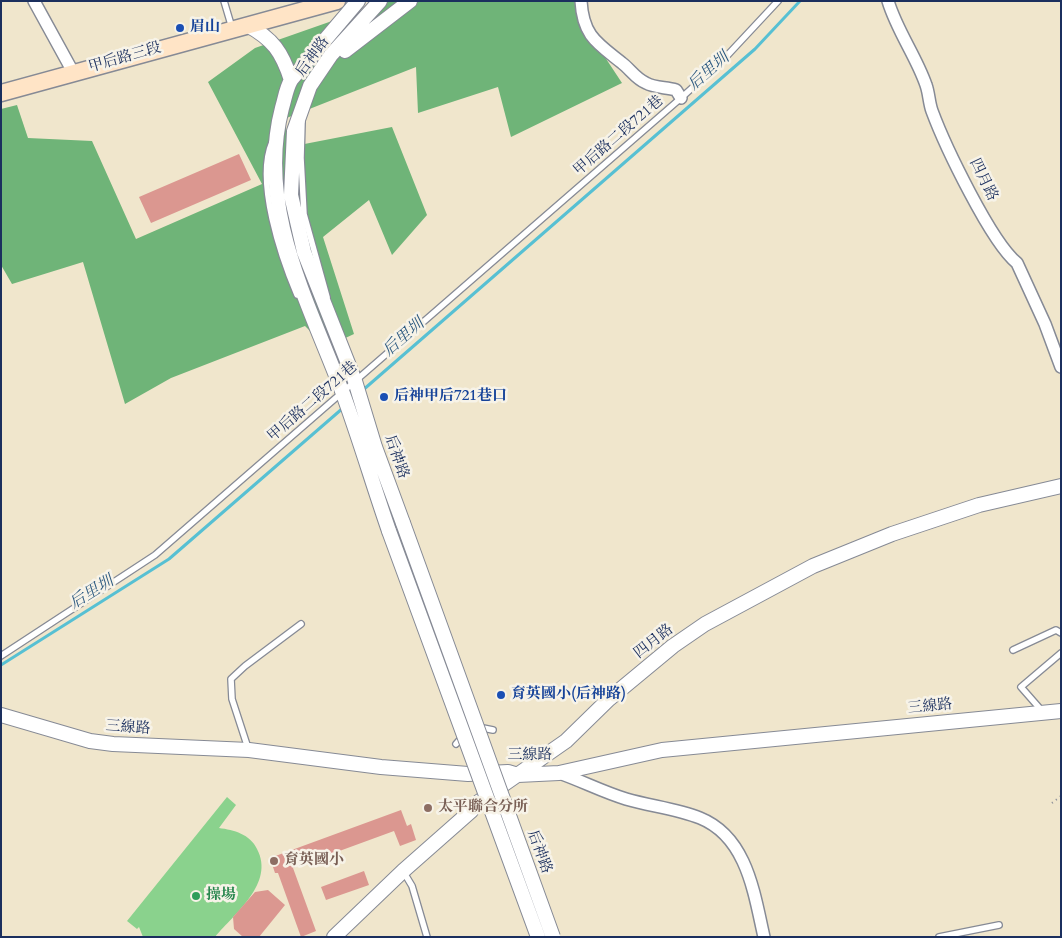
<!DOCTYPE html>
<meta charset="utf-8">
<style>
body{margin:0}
#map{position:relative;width:1062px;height:938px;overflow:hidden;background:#f0e6cc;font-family:Cardo,serif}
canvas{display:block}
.frame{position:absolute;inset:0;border:2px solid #1b2f5e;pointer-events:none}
</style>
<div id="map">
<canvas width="1062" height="938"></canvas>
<div class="frame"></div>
</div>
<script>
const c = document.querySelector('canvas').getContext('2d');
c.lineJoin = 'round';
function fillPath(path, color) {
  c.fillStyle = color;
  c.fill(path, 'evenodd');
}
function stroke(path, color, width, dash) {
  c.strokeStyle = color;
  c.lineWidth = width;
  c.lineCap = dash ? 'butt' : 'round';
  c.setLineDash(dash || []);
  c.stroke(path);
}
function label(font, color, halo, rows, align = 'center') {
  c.font = font + ' Cardo,"Noto Serif TC",serif';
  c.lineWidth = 5;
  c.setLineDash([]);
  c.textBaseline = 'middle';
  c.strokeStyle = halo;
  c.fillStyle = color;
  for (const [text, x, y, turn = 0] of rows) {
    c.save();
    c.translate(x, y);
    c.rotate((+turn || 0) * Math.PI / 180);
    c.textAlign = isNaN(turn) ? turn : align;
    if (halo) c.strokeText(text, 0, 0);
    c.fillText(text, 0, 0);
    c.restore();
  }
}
fillPath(new Path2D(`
 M227 797 236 805 219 828C234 830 250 834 257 849 275 883 235 913 215 937H143L139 927 137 929 127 921Z`), '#8ad28d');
fillPath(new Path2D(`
 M389 1H578L591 36 622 83 511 137 498 87 418 113 416 67 284 119 289 147 392 127 427 215 392 255 369 200 323 237 354 334 326 347 305 326 171 378 125 404 83 262 12 284 1 265V109L17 105 28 138 92 141 136 239 262 184 208 82 255 48Z`), '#6fb478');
stroke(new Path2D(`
 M363 390 755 49 800 1
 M1 665 169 559 343 408`), '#57c0d3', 3);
fillPath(new Path2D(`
 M239 154 251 180 151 223 139 197Z
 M401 810 407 826 411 824 416 840 400 846 394 831 293 868 316 931 301 937 278 873H275L270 858Z
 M364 871 369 885 326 900 321 887Z
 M268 890 285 905 259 937H243L234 929 233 917 255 892Z`), '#db9790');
const service = new Path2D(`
 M224 1 232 28
 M302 122 301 158 304 214 327 297
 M272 142C255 181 281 257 297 295
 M1013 650 1056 630 1061 633
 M1 656 155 555 681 98 723 60 778 1
 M1042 711 1021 687 1061 653
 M478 727 493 730
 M456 744 464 735
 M248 748 232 699 231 679 245 666 301 624
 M403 871 412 886 427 937
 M939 937 999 925`);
const minor = new Path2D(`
 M34 1 73 72
 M581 1C583 36 597 43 622 63 630 69 636 79 646 83 655 88 666 87 676 90L681 98
 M888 1C897 31 916 56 926 85 929 93 929 103 932 111 945 146 991 242 1017 263L1045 324 1061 367
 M559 773C582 781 603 792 626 799 650 806 677 809 700 818 747 837 754 893 764 937`);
const tertiary = new Path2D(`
 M358 1 291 80C286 89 285 98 282 108 256 207 308 301 342 391 359 437 373 485 389 531
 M380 1 331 55 310 86 294 131 291 195 304 252 355 381 375 447 403 523
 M247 25C273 39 282 52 291 80
 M345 51 410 1
 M1 715 90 741 113 744 249 750 381 767 468 774 508 772 518 775 559 773 662 750 1061 711
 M334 937 403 871 471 811 477 803 566 741 609 699 673 646 705 624 813 566 892 534 979 505 1061 486`);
const secondary = new Path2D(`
 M1 93 337 1`);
stroke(service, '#868a95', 8);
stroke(minor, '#868a95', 14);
stroke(tertiary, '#868a95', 16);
stroke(secondary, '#868a95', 19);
stroke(new Path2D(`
 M1052 803 1061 796`), '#868a95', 2, [1, 4]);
stroke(service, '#fff', 5.5);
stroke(minor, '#fff', 11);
stroke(tertiary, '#fff', 14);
stroke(secondary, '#ffe4c6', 16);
const tertiaryBridge = new Path2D(`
 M403 523 553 937
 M389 531 538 937`);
stroke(tertiaryBridge, '#868a95', 16, []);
stroke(tertiaryBridge, '#fff', 14);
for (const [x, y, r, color] of [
 [180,28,5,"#1a4fb4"],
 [384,397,5,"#1a4fb4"],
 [501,695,5,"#1a4fb4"],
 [428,808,5,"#8d6e63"],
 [274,861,5,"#8d6e63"],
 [196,896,5,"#2e9e5b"]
]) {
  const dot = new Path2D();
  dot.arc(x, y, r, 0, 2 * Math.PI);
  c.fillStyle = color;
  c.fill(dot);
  stroke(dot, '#f7f3e8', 2);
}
label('bold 15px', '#164399', '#f7f3e8', [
 ["眉山",190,28],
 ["后神甲后721巷口",394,397],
 ["育英國小(后神路)",511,695]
], 'left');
label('15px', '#1b2f5e', '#f7f3e8', [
 ["后神路",313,57,-54],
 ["甲后路三段",125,58,-16],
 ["甲后路二段721巷",619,136,-41],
 ["四月路",983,180,64],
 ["甲后路二段721巷",313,402,-41],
 ["后神路",396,457,71],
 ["四月路",654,642,-38],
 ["三線路",930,707,-6],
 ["三線路",128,728,4],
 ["三線路",530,756],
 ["后神路",539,852,70]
]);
label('bold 15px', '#785e54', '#f7f3e8', [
 ["太平聯合分所",438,808],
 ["育英國小",284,861]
], 'left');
label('bold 15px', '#27864d', '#f7f3e8', [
 ["操場",206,896]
], 'left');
label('italic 16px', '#2d5a81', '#f7f3e8', [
 ["后里圳",709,72,-41],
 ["后里圳",404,338,-41],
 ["后里圳",92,593,-32]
]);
</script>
